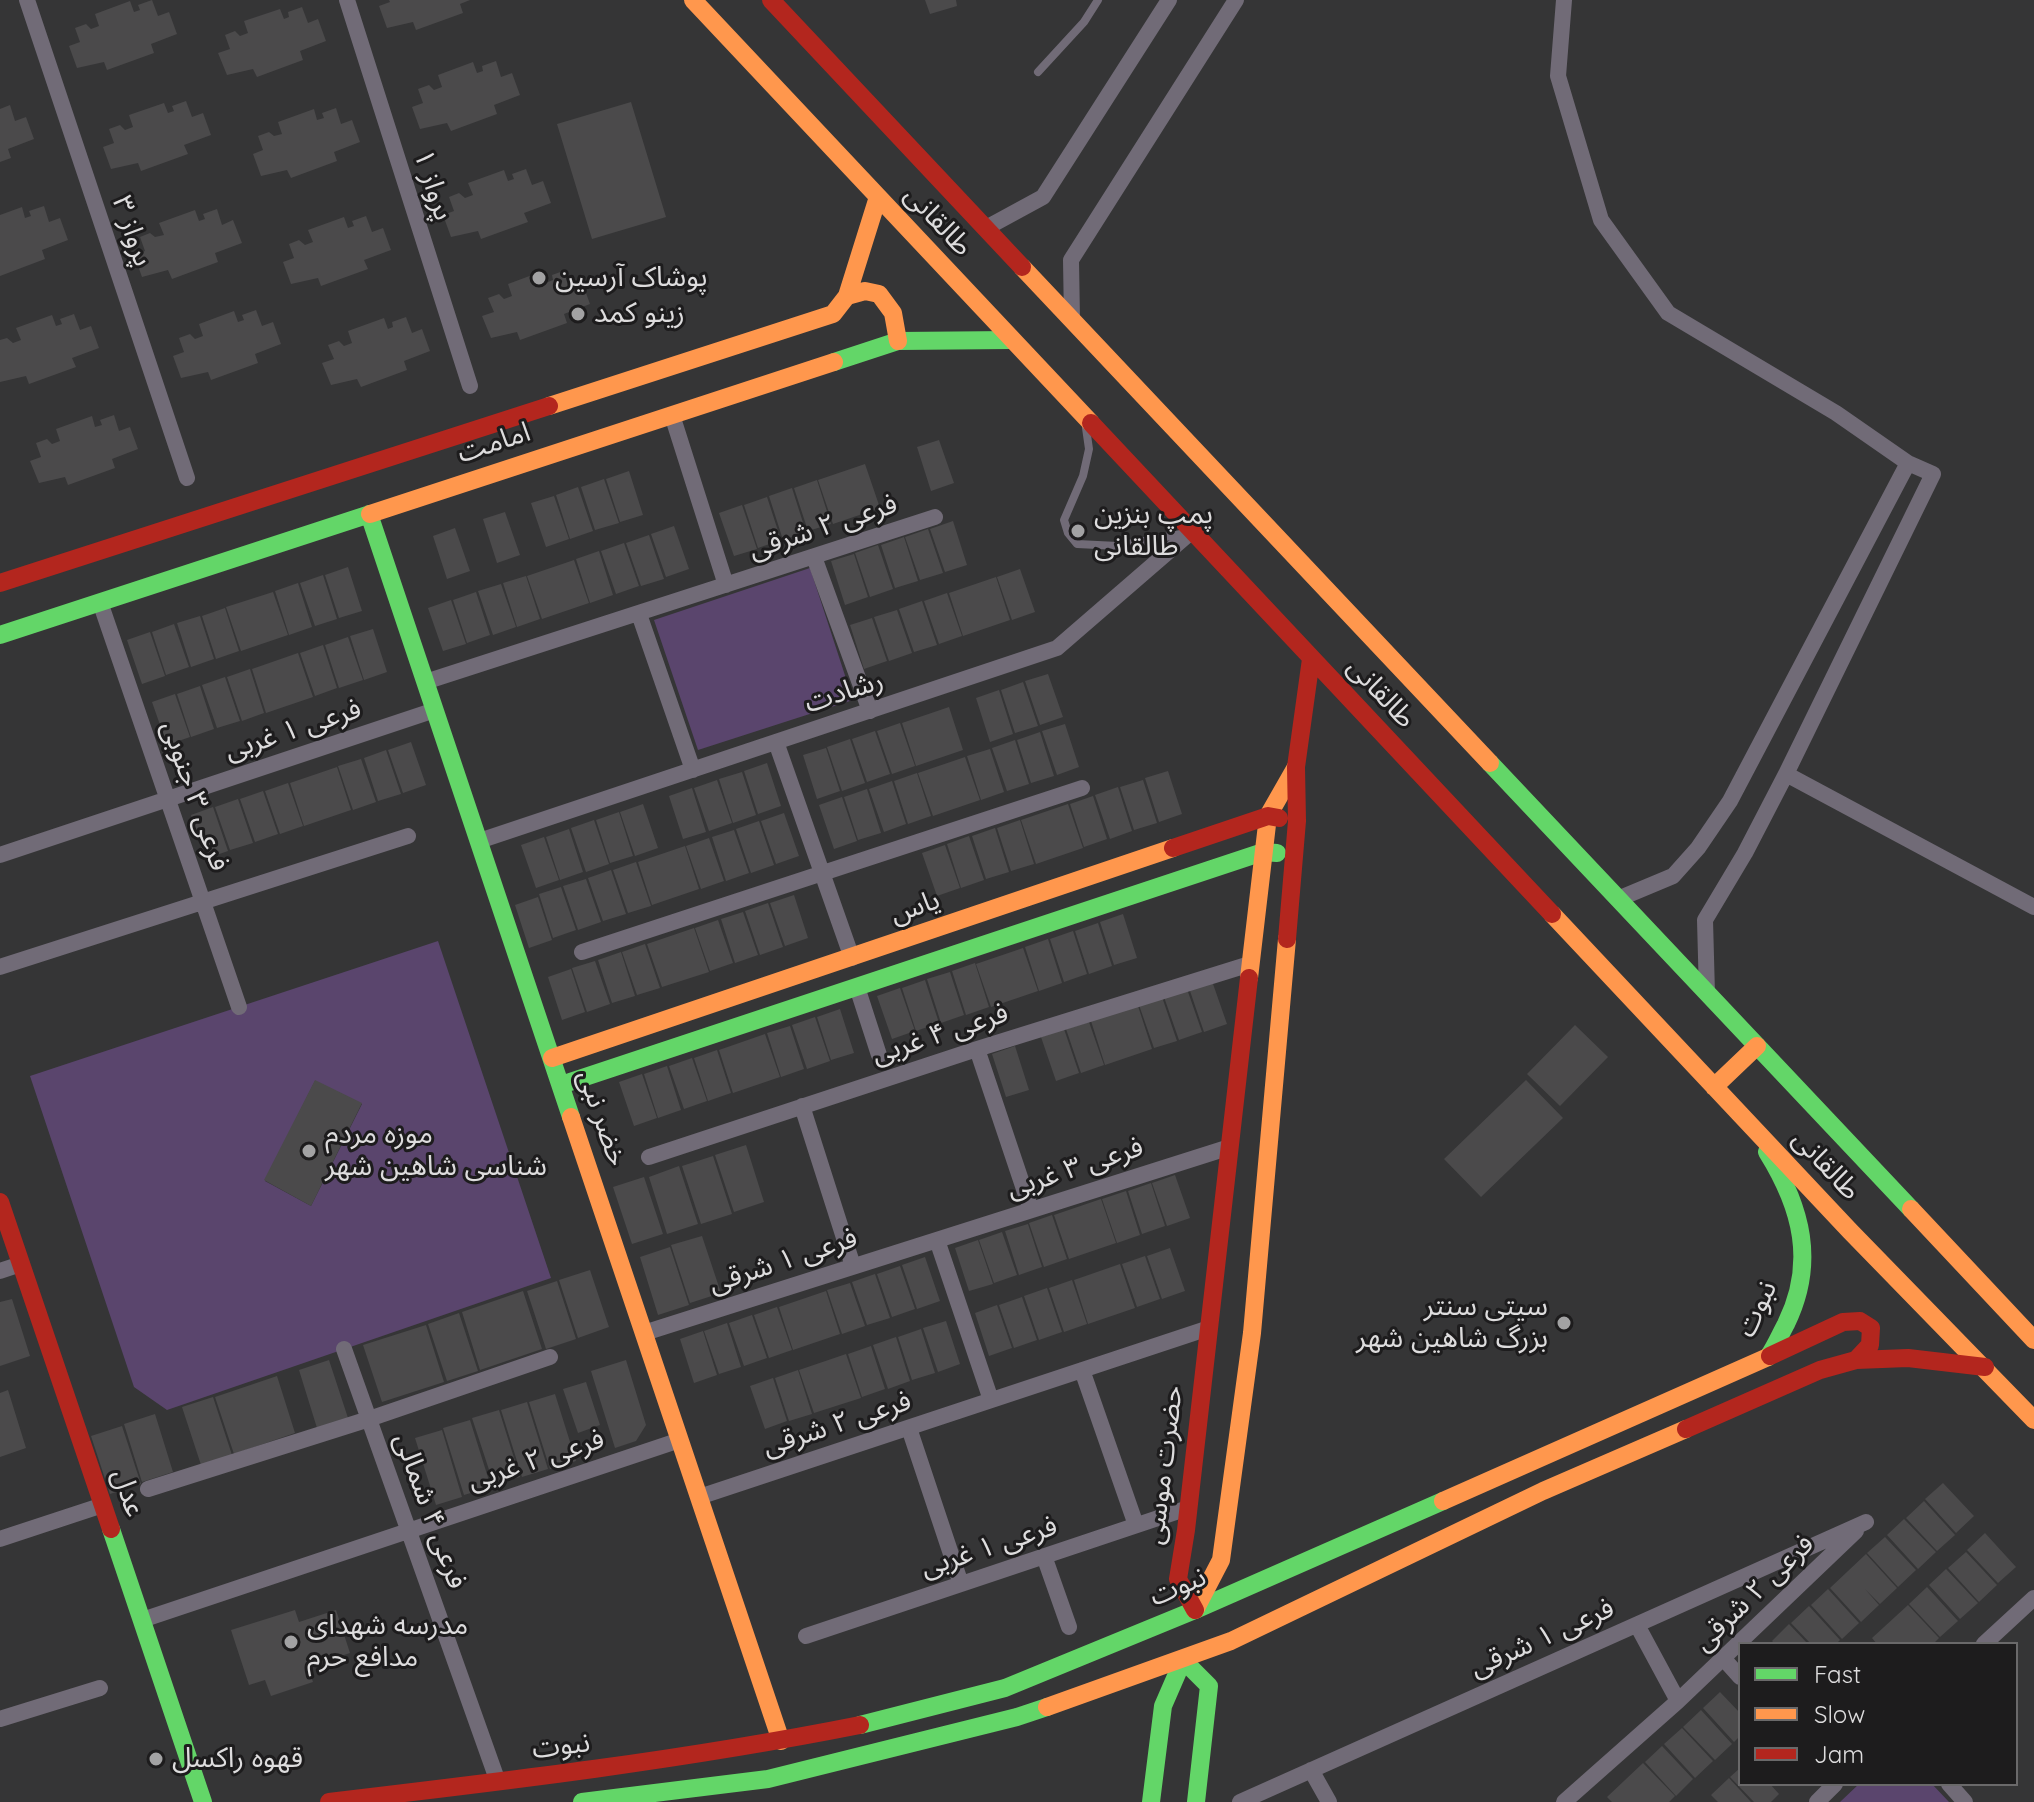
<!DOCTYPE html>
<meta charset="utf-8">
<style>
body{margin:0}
#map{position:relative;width:2034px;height:1802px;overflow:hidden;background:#353536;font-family:Quicksand,sans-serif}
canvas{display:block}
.legend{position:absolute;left:1738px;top:1642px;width:280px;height:144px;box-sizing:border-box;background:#1d1c1d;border:2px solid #6a696a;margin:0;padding:10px 14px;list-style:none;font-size:24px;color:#dddcdd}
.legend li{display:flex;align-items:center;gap:16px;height:40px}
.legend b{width:40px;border:2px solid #6a696a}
</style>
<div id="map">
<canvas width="2034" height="1802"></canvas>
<ul class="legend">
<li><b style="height:10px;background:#63d668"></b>Fast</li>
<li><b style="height:10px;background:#ff974d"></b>Slow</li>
<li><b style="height:10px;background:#b3261e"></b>Jam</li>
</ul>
</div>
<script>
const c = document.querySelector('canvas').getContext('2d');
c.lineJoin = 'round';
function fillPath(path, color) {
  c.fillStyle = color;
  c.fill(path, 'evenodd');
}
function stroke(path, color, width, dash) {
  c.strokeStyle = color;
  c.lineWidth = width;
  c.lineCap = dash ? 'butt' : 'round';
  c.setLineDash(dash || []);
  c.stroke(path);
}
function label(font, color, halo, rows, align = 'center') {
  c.font = font + ' Quicksand,"Noto Sans Arabic",sans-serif';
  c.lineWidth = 6;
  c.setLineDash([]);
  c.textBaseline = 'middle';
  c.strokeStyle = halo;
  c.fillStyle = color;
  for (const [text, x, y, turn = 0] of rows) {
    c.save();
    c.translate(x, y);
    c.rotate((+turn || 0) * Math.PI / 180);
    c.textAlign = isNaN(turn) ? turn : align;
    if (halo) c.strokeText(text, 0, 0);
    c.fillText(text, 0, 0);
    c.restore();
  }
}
fillPath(new Path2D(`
 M810 568 853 700 698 750 654 620Z
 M438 941 551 1278 167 1410 134 1387 30 1076ZM315 1081 362 1104 311 1206 265 1181Z
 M1859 1784H1932L1949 1802H1840Z`), '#5a456d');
fillPath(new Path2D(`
 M152 0 158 16 169 12 177 34 151 44 154 53 107 70 104 62 77 68 69 46 80 42 75 28 86 24 91 29 99 26 95 14 130 1 134 12 140 10 138 5Z
 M389 0H470L460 4 463 13 416 30 413 22 387 28 379 6 390 2Z
 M925 0H956L957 6 930 14Z
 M302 7 308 23 318 19 326 41 300 51 303 60 257 77 253 69 227 75 218 53 230 49 225 35 235 31 240 36 248 33 244 21 280 9 284 19 289 17 288 12Z
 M496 61 501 77 512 73 520 95 494 105 497 114 451 131 447 123 420 129 412 107 423 103 418 89 429 85 434 90 442 87 438 75 473 62 477 73 483 71 482 66Z
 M186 101 192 117 203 113 211 135 184 145 188 154 141 171 138 163 111 169 103 147 114 143 109 129 120 125 125 130 133 127 129 115 164 103 168 113 174 111 172 106Z
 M631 102 666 217 592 239 557 124Z
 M10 105 15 121 26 117 34 139 8 149 11 158 0 162V109Z
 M336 108 341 124 352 120 360 142 334 152 337 161 291 178 287 170 261 176 253 154 263 150 258 136 269 132 274 136 282 134 278 122 314 109 317 120 324 118 322 113Z
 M526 169 532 185 543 181 551 203 524 213 528 222 481 239 478 231 451 237 443 215 454 211 449 197 459 193 465 198 473 195 468 183 504 170 508 181 514 179 512 174Z
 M44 206 49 222 60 218 68 240 42 250 45 259 0 276V215L22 207 25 218 31 216 29 211Z
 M217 209 222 225 233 220 242 243 215 253 218 262 172 279 168 270 142 277 134 255 145 251 140 237 150 233 155 237 164 235 159 223 195 210 199 221 205 219 203 214Z
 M366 216 372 232 383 228 391 250 364 260 368 269 321 286 318 278 291 284 283 262 294 258 289 244 299 240 305 245 313 242 308 230 344 217 348 228 354 226 352 221Z
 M566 270 571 286 582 282 590 304 564 314 567 323 520 340 517 332 491 338 482 316 494 312 488 298 499 294 504 299 512 296 508 284 543 271 548 282 553 280 552 275Z
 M256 310 262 326 273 322 281 344 255 354 258 363 211 380 208 372 181 378 173 356 184 352 179 338 190 334 195 339 203 336 199 324 234 311 238 322 244 320 242 315Z
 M74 314 80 330 91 326 99 348 72 358 76 367 29 384 26 376 0 382V340L7 338 13 343 21 340 16 328 52 315 56 326 62 324 60 319Z
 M406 317 412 333 422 329 430 351 404 361 407 370 361 387 357 379 331 385 322 363 334 359 328 345 339 341 344 346 352 343 348 331 384 318 388 329 393 327 392 322Z
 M114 415 119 431 130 427 138 449 112 459 115 468 68 485 65 477 39 483 30 461 41 457 36 443 47 439 52 444 60 441 56 429 92 416 95 427 102 425 100 420Z
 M939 440 954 483 931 491 917 447Z
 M865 464 880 508 833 524 818 480Z
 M629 471 643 515 620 522 606 479Z
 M604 479 619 523 595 530 581 487Z
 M817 480 831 524 808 531 794 488Z
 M578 487 593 531 570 539 556 495Z
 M792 488 806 532 783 540 769 496Z
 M554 496 569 539 546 547 531 503Z
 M767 497 781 540 758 548 744 505Z
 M742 505 757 549 734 556 719 513Z
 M505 512 520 555 497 563 483 519Z
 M953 521 967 565 945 572 930 529Z
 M674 526 689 569 666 577 651 534Z
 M455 528 470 571 447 579 433 536Z
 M928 529 943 573 920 580 905 537Z
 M649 535 664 579 641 586 626 543Z
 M904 537 918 581 895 588 881 545Z
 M624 543 639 586 616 594 601 551Z
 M878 545 893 589 870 597 855 553Z
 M599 551 613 595 590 603 576 559Z
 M854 554 868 597 845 605 831 561Z
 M574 560 589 603 542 619 527 576Z
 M348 567 362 611 339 618 325 575Z
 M1020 569 1035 612 1012 620 997 577Z
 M323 575 337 619 315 626 300 583Z
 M526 576 540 619 517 627 503 583Z
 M996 577 1010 620 963 636 949 593Z
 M298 583 312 627 289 635 275 591Z
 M501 584 516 627 493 635 478 591Z
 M273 592 288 635 241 651 226 607Z
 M476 592 490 635 467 643 453 600Z
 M947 593 962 636 939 644 924 601Z
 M451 600 466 644 443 651 428 608Z
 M922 601 937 645 914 652 899 609Z
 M225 608 239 651 216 659 202 616Z
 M897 610 912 653 889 661 874 617Z
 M200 616 214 659 191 667 177 623Z
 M872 618 887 661 864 669 850 625Z
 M174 624 189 667 166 675 152 632Z
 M373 629 387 672 364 680 350 636Z
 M150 632 165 676 142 684 127 640Z
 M348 637 363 680 339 688 325 645Z
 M323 645 337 688 315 696 300 653Z
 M298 653 313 697 266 713 252 669Z
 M250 669 264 713 242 721 227 677Z
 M1048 674 1063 717 1040 725 1025 681Z
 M225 677 240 721 217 728 202 685Z
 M1023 682 1038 726 1015 733 1001 690Z
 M200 686 214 729 191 737 177 694Z
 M999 690 1013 734 990 742 976 698Z
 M175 694 190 737 167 745 152 702Z
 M949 707 963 750 916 766 902 723Z
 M900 723 915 766 892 774 877 731Z
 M1065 724 1079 767 1057 775 1042 731Z
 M875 731 890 774 867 782 852 739Z
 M1040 732 1054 776 1031 783 1017 740Z
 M850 739 865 783 842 791 827 747Z
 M1015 740 1029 784 1007 791 992 748Z
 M411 742 426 785 403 793 388 750Z
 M826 748 840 791 817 799 803 755Z
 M990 749 1004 792 981 800 967 756Z
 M386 750 401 794 378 801 364 758Z
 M965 757 980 800 933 816 918 773Z
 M361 759 376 802 353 810 338 766Z
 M767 763 781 806 758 814 744 771Z
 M337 767 351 810 304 826 290 783Z
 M1168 771 1182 814 1159 822 1145 778Z
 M742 772 756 815 733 823 719 779Z
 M917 773 931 816 908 824 894 781Z
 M717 780 732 823 709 831 694 788Z
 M1143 780 1157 823 1134 830 1120 787Z
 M892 781 906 824 884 832 869 789Z
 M288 783 303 826 280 834 265 791Z
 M1118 787 1132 831 1110 839 1095 795Z
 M692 788 706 832 683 839 669 796Z
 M867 789 881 833 858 840 844 797Z
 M263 791 278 834 255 842 240 799Z
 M1093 796 1107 839 1084 847 1070 804Z
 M842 797 857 841 834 849 819 805Z
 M238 799 253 843 230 850 215 807Z
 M643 804 658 848 635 856 620 812Z
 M1068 804 1083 848 1036 864 1021 820Z
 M213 807 228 851 205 859 191 815Z
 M619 812 633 856 610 863 596 820Z
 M784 813 799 856 776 864 761 821Z
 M594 820 609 864 586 872 571 828Z
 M1020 820 1034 864 1011 871 997 828Z
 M759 821 774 865 751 873 736 829Z
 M995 828 1009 872 986 879 972 836Z
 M569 829 583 872 560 880 546 837Z
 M734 830 749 873 726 881 712 837Z
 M969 836 984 880 961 888 947 844Z
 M544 837 559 880 536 888 521 845Z
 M709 838 724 881 701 889 686 846Z
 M945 845 960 888 937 896 922 853Z
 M685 846 699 889 652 905 638 862Z
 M636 862 651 906 628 913 613 870Z
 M611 870 626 914 603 921 588 878Z
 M586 879 601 922 578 930 563 886Z
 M561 887 576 930 553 938 539 894Z
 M794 895 808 938 785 946 770 903Z
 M538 897 552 940 529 948 515 905Z
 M768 903 783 947 760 955 745 911Z
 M743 912 758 955 735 963 721 919Z
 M1123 914 1137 958 1114 965 1100 922Z
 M718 920 733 963 710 971 695 928Z
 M1098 923 1112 966 1089 974 1075 931Z
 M694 928 709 972 662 987 647 944Z
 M1073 931 1087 974 1064 982 1050 939Z
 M1048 939 1062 983 1039 991 1025 947Z
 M645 944 660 988 637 995 622 952Z
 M1023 948 1038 991 991 1007 976 964Z
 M621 952 635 996 612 1003 598 960Z
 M595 961 610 1004 587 1012 572 968Z
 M975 963 989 1007 966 1015 952 971Z
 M571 969 585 1012 562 1020 548 977Z
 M950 972 964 1015 941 1023 927 979Z
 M925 980 939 1023 916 1031 902 988Z
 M1212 981 1227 1024 1204 1032 1189 988Z
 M900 988 915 1031 892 1039 877 996Z
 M1187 989 1202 1032 1179 1040 1164 997Z
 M1162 997 1177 1041 1154 1048 1139 1005Z
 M1138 1006 1152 1049 1105 1065 1091 1021Z
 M840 1009 854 1053 831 1060 817 1017Z
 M815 1017 830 1061 807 1069 792 1025Z
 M1089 1022 1104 1065 1081 1073 1066 1029Z
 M1575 1025 1608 1057 1560 1106 1527 1074Z
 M790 1026 804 1069 781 1077 767 1033Z
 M1064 1029 1079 1073 1056 1081 1041 1037Z
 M765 1034 780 1077 733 1093 719 1050Z
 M1015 1046 1029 1090 1006 1097 992 1054Z
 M717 1050 731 1093 708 1101 694 1058Z
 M692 1058 707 1101 684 1109 669 1066Z
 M667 1066 681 1110 658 1118 644 1074Z
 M642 1074 657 1118 634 1126 619 1082Z
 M315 1080 362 1103 311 1206 264 1180Z
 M1526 1080 1563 1118 1481 1197 1444 1159Z
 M746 1145 764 1202 734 1212 715 1155Z
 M713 1156 732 1214 701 1224 682 1166Z
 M679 1166 698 1224 667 1234 649 1177Z
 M1175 1175 1190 1218 1167 1226 1152 1183Z
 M644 1177 663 1234 632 1244 613 1187Z
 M1151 1183 1165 1226 1142 1234 1128 1191Z
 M1126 1191 1140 1235 1117 1243 1102 1199Z
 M1101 1199 1116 1243 1069 1259 1054 1215Z
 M1052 1215 1067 1259 1044 1267 1029 1223Z
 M1028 1224 1042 1267 1019 1275 1005 1231Z
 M1002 1232 1017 1275 994 1283 979 1240Z
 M702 1236 721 1293 690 1303 671 1245Z
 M978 1240 993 1284 969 1291 955 1248Z
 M670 1247 689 1305 658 1315 640 1257Z
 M1170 1248 1185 1291 1162 1299 1147 1256Z
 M1145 1256 1160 1299 1137 1307 1122 1264Z
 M925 1257 940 1301 917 1309 902 1265Z
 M1120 1264 1135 1308 1088 1324 1074 1280Z
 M900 1266 915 1309 892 1317 877 1274Z
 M590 1270 609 1327 578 1338 559 1280Z
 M875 1274 890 1318 867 1325 852 1282Z
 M1072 1280 1087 1324 1064 1332 1049 1288Z
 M557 1281 576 1339 546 1349 527 1291Z
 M850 1283 865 1326 842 1334 827 1290Z
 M1047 1288 1062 1332 1039 1340 1024 1296Z
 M523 1291 542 1349 480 1370 462 1312Z
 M826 1291 840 1334 793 1350 779 1307Z
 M1022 1297 1037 1340 1014 1348 999 1305Z
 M12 1299 30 1356 0 1366V1302Z
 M997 1305 1012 1348 989 1356 975 1313Z
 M777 1307 792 1350 769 1358 754 1315Z
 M459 1313 478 1371 447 1381 428 1324Z
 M752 1315 767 1358 744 1366 729 1323Z
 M946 1321 960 1364 938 1372 923 1328Z
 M727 1323 741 1367 719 1374 704 1331Z
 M426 1325 444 1382 382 1402 363 1345Z
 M921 1329 935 1373 912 1380 898 1337Z
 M703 1331 717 1375 694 1383 680 1339Z
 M896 1337 910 1381 888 1389 873 1345Z
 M871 1346 885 1389 862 1397 848 1354Z
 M846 1354 861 1398 814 1413 799 1370Z
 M329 1360 348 1418 317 1428 299 1370Z
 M626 1360 646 1425 636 1441 615 1448 591 1371Z
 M798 1370 812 1414 789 1421 775 1378Z
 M277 1376 295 1433 234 1454 215 1397Z
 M773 1378 787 1421 765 1429 750 1386Z
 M586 1382 600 1425 578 1433 563 1389Z
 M8 1390 26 1448 0 1457V1393Z
 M555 1394 576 1461 550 1469 529 1402Z
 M213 1397 232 1455 201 1465 182 1407Z
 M527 1402 548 1469 522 1477 501 1410Z
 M499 1410 520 1477 494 1485 472 1418Z
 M155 1414 173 1472 142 1482 124 1424Z
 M470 1420 491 1487 464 1495 443 1428Z
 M122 1426 141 1484 110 1494 91 1436Z
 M442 1430 462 1497 436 1505 415 1438Z
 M1943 1483 1974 1516 1956 1533 1925 1499Z
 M1924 1501 1955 1535 1937 1551 1906 1518Z
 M1904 1519 1936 1552 1918 1569 1887 1535Z
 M1985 1533 2016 1567 1998 1583 1967 1550Z
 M1885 1537 1916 1570 1898 1587 1867 1553Z
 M1966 1552 1997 1585 1979 1602 1948 1568Z
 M1866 1554 1897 1588 1880 1604 1865 1589 1879 1605 1861 1622 1830 1588Z
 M1946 1569 1978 1603 1960 1619 1929 1585Z
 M1927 1587 1958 1621 1940 1637 1909 1604Z
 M1828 1589 1859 1623 1842 1639 1811 1605Z
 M1908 1605 1939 1638 1933 1644H1877L1872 1638Z
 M1809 1606 1840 1640 1836 1644H1811L1791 1623Z
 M295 1610 299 1622 336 1610 350 1653 308 1667 313 1682 271 1696 265 1680 249 1685 231 1630Z
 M1789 1624 1808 1644H1775L1772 1641Z
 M1720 1692 1740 1713V1736L1734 1742 1703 1708Z
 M1701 1710 1732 1744 1715 1760 1683 1727Z
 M1682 1728 1713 1761 1695 1778 1664 1744Z
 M1662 1746 1693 1779 1676 1796 1645 1762Z
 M1643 1763 1675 1796 1669 1802H1612L1607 1797Z
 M1740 1768V1784H1770L1779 1794 1771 1802H1754L1730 1777Z
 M1729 1778 1751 1802H1718L1711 1795Z`), '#4b4a4b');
stroke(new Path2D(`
 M1038 72 1084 22 1098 0
 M1086 428 1089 449 1083 476 1064 520 1068 533 1077 544 1118 546 1186 533`), '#716b77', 8);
stroke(new Path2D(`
 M27 0 187 478
 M347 0 470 386
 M1564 0 1558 76 1601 220 1668 313 1836 413 1908 463 1933 474 1786 774 1745 853 1705 920 1707 994
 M986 228 1043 197 1169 0
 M1072 320 1071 260 1236 0
 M672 415 726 585
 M814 557 870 711
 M100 602 239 1007
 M639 614 693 770
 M425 682 935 517
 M776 742 852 958
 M1786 774 2034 907
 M479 841 1057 648 1191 532
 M0 855 435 710
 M1618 899 1673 876 1698 848 1730 801 1908 463
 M582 952 1082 788
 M0 967 408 836
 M857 987 879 1055
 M977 1049 1031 1210
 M802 1106 853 1266
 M649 1157 977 1049 1250 964
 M937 1240 991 1400
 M0 1271 21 1264
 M644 1333 1230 1147
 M344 1349 498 1782
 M1082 1370 1136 1525
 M909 1428 961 1584
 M148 1489 369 1419 550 1357
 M699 1497 1209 1328
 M0 1539 103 1505
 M1044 1556 1069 1627
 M142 1620 680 1440
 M1637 1625 1678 1701
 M806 1636 1188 1508
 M1984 1644 2034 1598
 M1723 1658 1740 1677
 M0 1719 100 1688
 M1311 1770 1329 1802
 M1949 1784 1965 1802
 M1240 1802 1866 1522
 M1564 1802 1678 1701 1856 1531
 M1817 1802 1835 1784`), '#716b77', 16);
stroke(new Path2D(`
 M834 362 898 341 1011 340
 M369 514 571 1117
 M0 635 370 514
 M1490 763 1911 1209
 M561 1085 1263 852 1277 853
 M1767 1152C1802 1208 1816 1263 1786 1324 1780 1335 1775 1347 1768 1357
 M111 1529 203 1802
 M860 1725 1005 1688 1195 1610 1443 1501
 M582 1802 768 1779 1017 1717 1047 1707
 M1151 1802 1163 1706 1183 1660 1209 1686 1196 1802`), '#63d668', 18);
stroke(new Path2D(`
 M693 0 1091 423
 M1022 267 1490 763
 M847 296 865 291 879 294 893 313 898 341
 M549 406 833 314 847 296 878 197
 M370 514 834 362
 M1552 914 1850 1231 2034 1420
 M1249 978 1268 816 1296 767
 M552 1058 1173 848
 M1714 1087 1757 1046
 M571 1117 781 1741
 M1911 1209 2034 1340
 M1443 1501 1768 1357
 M1195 1610 1221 1560 1252 1333 1287 939
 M1047 1707 1231 1641 1543 1491 1686 1429`), '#ff974d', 18);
stroke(new Path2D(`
 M771 0 1022 267
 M1091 423 1552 914
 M0 583 549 406
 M1173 848 1268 816 1279 818
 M1287 939 1297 821 1296 767 1311 659
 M0 1202 111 1529
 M1770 1356 1843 1322 1860 1321 1871 1328 1870 1345 1856 1360
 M1686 1429 1820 1370 1856 1360 1908 1358 1985 1367
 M1195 1610 1178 1579 1186 1530 1249 978
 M329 1802C507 1781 684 1760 860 1725`), '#b3261e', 18);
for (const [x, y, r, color] of [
 [539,278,8,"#a2a2a3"],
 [578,314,8,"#a2a2a3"],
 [1078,531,8,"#a2a2a3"],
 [309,1151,8,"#a2a2a3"],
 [1564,1323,8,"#a2a2a3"],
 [291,1642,8,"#a2a2a3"],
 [156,1759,8,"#a2a2a3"]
]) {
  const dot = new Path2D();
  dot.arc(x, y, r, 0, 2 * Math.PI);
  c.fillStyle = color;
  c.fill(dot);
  stroke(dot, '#1d1c1d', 3);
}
label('28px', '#dddcdd', '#1d1c1d', [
 ["پرواز ۱",433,185,72],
 ["طالقانی",938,221,47],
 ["پرواز ۳",132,231,71],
 ["امامت",494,443,-18],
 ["فرعی ۲ شرقی",823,527,-18],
 ["رشادت",844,692,-18],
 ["طالقانی",1381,693,47],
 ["فرعی ۱ غربی",293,730,-18],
 ["فرعی ۳ جنوبی",195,796,71],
 ["یاس",915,907,-19],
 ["فرعی ۴ غربی",940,1034,-18],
 ["خضر نبی",602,1118,71],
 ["طالقانی",1826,1165,47],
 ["فرعی ۳ غربی",1075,1168,-18],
 ["فرعی ۱ شرقی",783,1261,-18],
 ["نبوت",1757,1309,-65],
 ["فرعی ۲ شرقی",837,1424,-18],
 ["فرعی ۲ غربی",536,1460,-18],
 ["حضرت موسی",1164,1465,-83],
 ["عدل",128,1493,71],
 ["فرعی ۴ شمالی",430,1511,70],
 ["فرعی ۱ غربی",989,1547,-18],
 ["نبوت",1178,1587,-23],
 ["فرعی ۲ شرقی",1754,1593,-44],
 ["فرعی ۱ شرقی",1542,1638,-24],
 ["نبوت",561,1746,-7]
]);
label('28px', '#dddcdd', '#1d1c1d', [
 ["پوشاک آرسین",555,278],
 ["زینو کمد",594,314],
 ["پمپ بنزین",1094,515],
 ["طالقانی",1094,547],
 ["موزه مردم",325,1135],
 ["شناسی شاهین شهر",325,1167],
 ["سیتی سنتر",1548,1307,"right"],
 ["بزرگ شاهین شهر",1548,1339,"right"],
 ["مدرسه شهدای",307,1626],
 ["مدافع حرم",307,1658],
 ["قهوه راکسل",172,1759]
], 'left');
</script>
